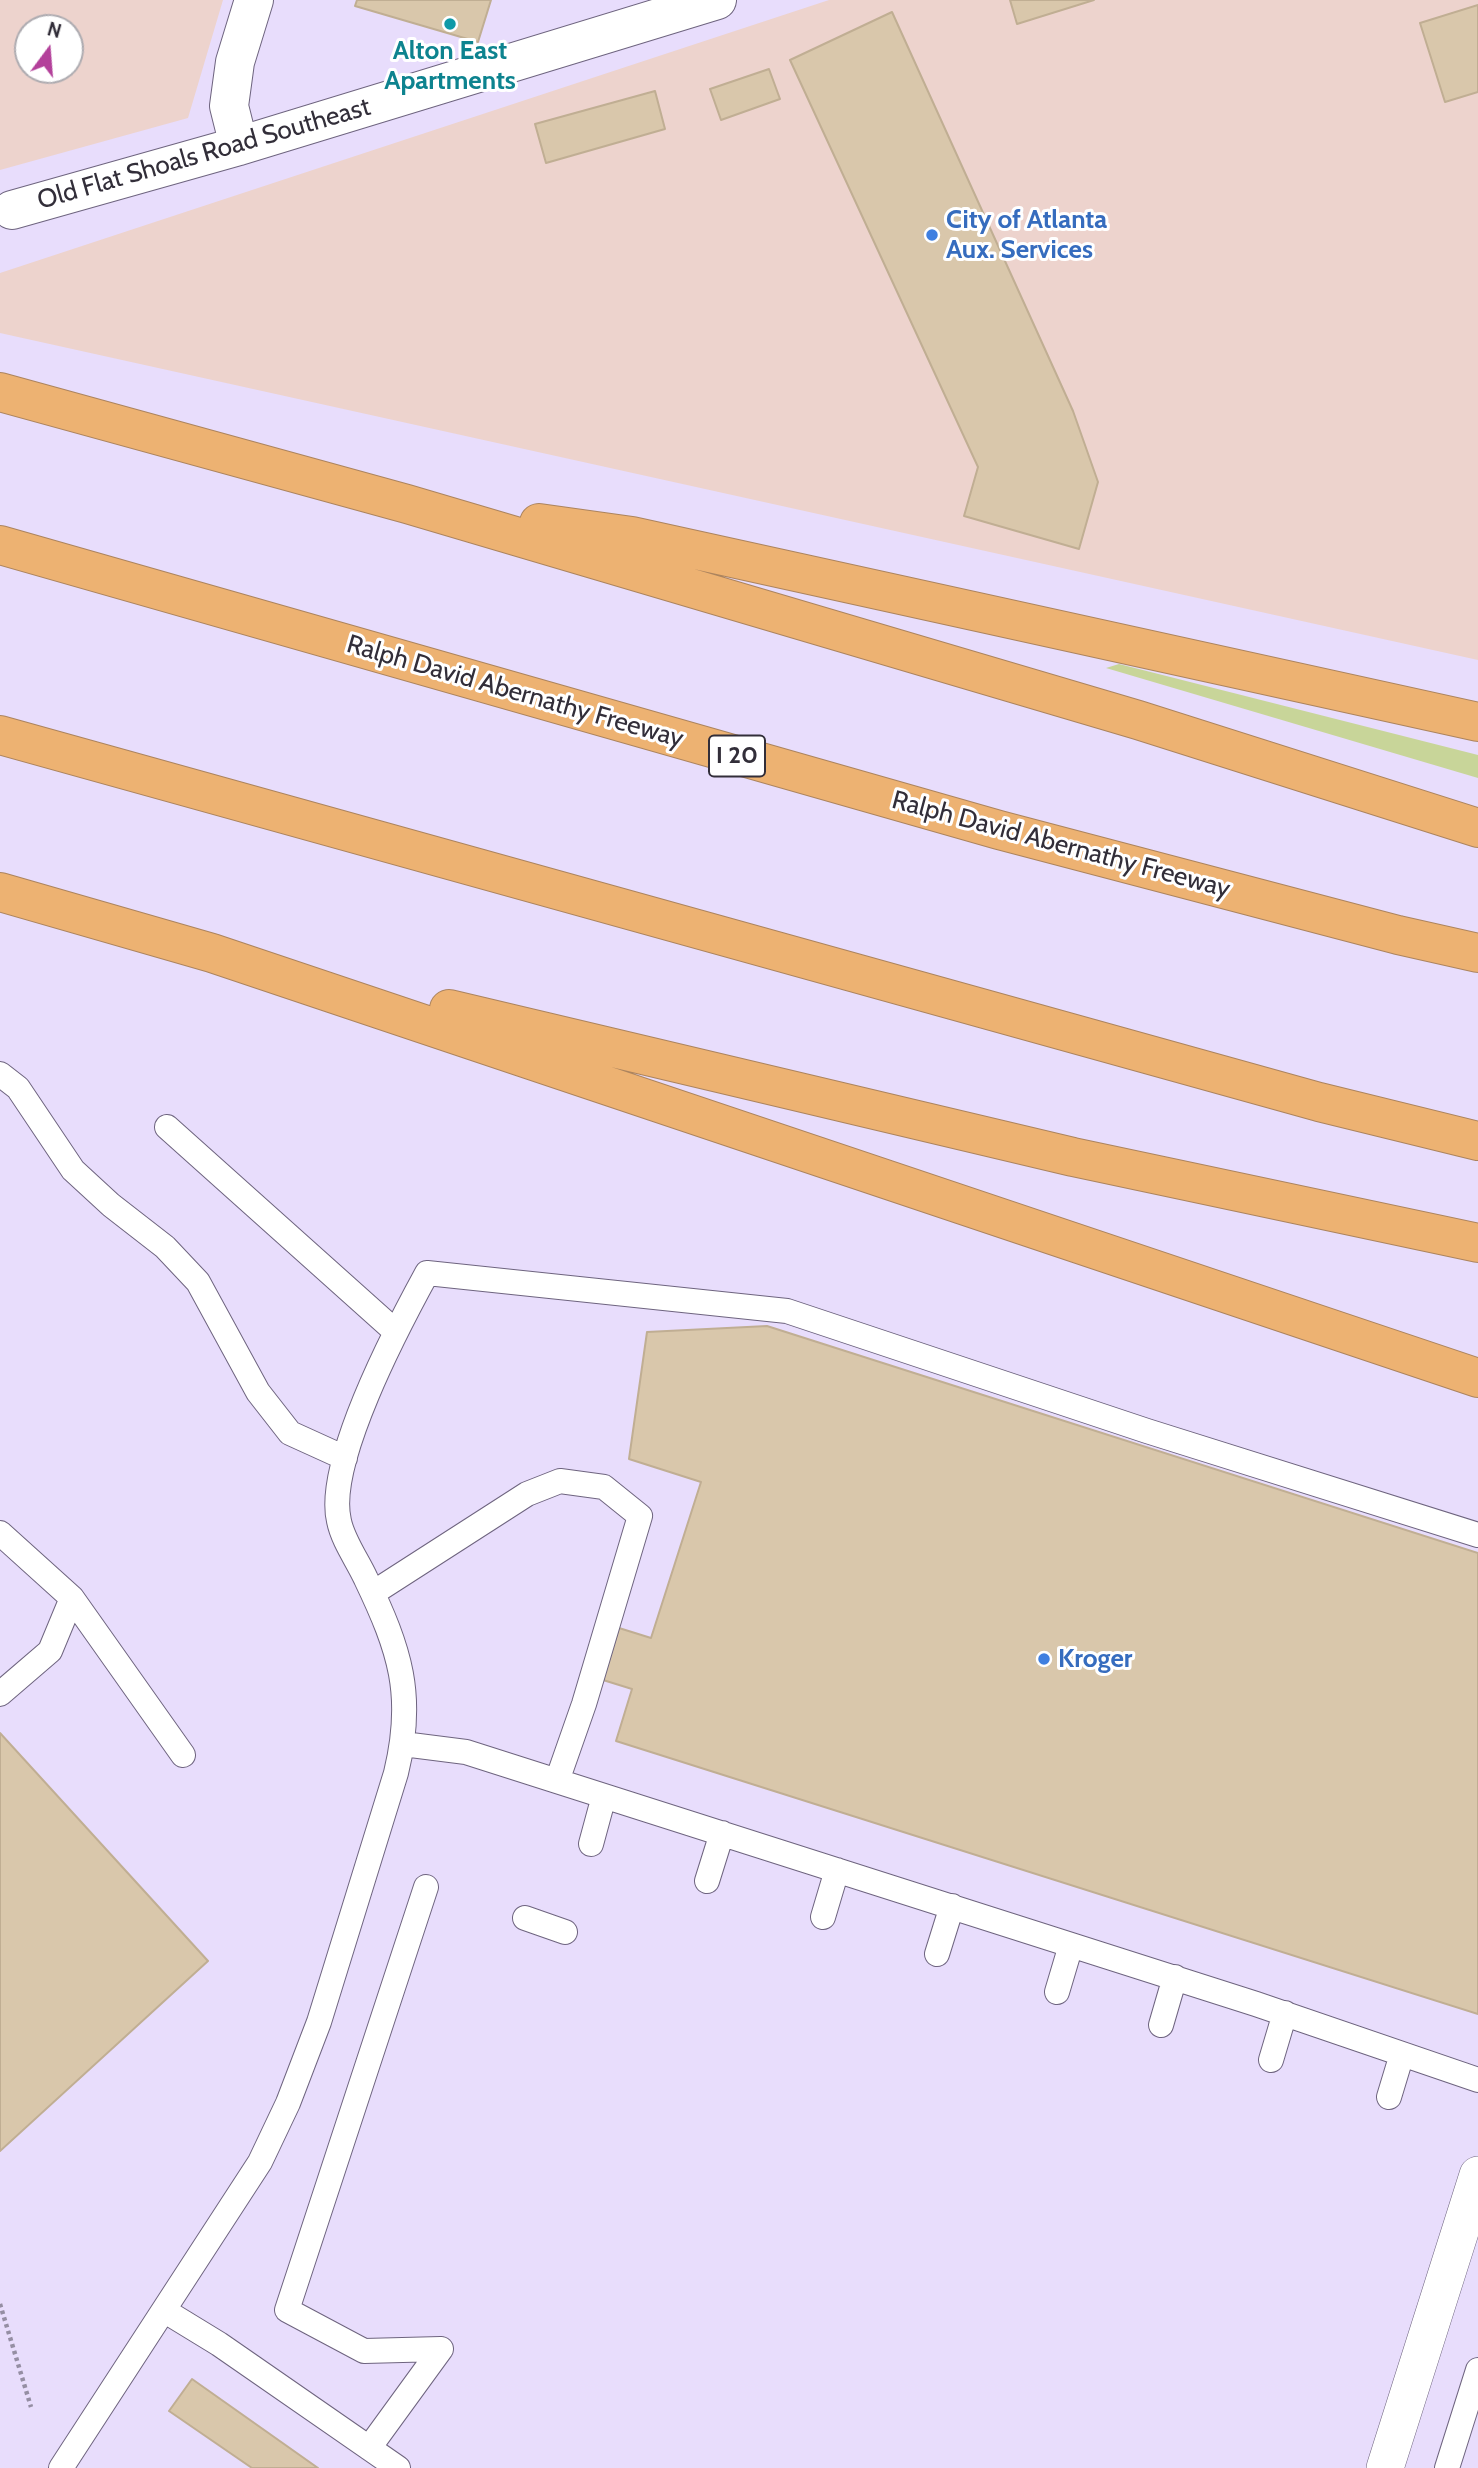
<!DOCTYPE html>
<style>
body{margin:0}
#map{position:relative;width:1478px;height:2468px;overflow:hidden;background:#e8ddfc;font-family:Cabin,sans-serif}
canvas{display:block}
.north{position:absolute;left:14px;top:14px;width:70px;height:70px;box-sizing:border-box;background:#fff;border:2px solid #adabb0;border-radius:50%;rotate:16deg;font-size:19px;font-weight:700;line-height:28px;text-align:center;color:#322e39}
.north::after{content:'';display:block;margin:auto;width:24px;height:32px;background:#b3409a;clip-path:polygon(50% 0,100% 100%,50% 72%,0 100%)}
</style>
<div id="map">
<canvas width="1478" height="2468"></canvas>
<div class="north">N</div>
</div>
<script>
const c = document.querySelector('canvas').getContext('2d');
c.lineJoin = 'round';
function fillPath(path, color) {
  c.fillStyle = color;
  c.fill(path, 'evenodd');
}
function stroke(path, color, width, dash) {
  c.strokeStyle = color;
  c.lineWidth = width;
  c.lineCap = dash ? 'butt' : 'round';
  c.setLineDash(dash || []);
  c.stroke(path);
}
function label(font, color, halo, rows, align = 'center') {
  c.font = font + ' Cabin,sans-serif';
  c.lineWidth = 6;
  c.setLineDash([]);
  c.textBaseline = 'middle';
  c.strokeStyle = halo;
  c.fillStyle = color;
  for (const [text, x, y, turn = 0] of rows) {
    c.save();
    c.translate(x, y);
    c.rotate((+turn || 0) * Math.PI / 180);
    c.textAlign = isNaN(turn) ? turn : align;
    if (halo) c.strokeText(text, 0, 0);
    c.fillText(text, 0, 0);
    c.restore();
  }
}
fillPath(new Path2D(`
 M0 0H223L188 118 0 170ZM70 28V70H28V28Z
 M829 0H1478V660L0 333V273Z`), '#edd3cd');
fillPath(new Path2D(`
 M1119 664 1478 755V778L1106 668Z`), '#c8d599');
const building = new Path2D(`
 M357 0H491L478 42 355 6Z
 M1010 0H1094L1017 24Z
 M1478 5V92L1445 102 1420 23Z
 M892 12 1073 411 1098 482 1079 549 964 516 978 467 790 60Z
 M769 69 780 99 721 120 710 89Z
 M655 91 665 129 546 163 535 124Z
 M767 1326 1478 1553V2014L616 1741 632 1689 603 1680 619 1628 651 1638 701 1482 629 1459 647 1332Z
 M0 1733 208 1961 0 2151Z
 M192 2379 318 2468H252L169 2411Z`);
fillPath(building, '#d9c7ab');
stroke(building, '#c0ae93', 2);
const service = new Path2D(`
 M0 1074 18 1088 73 1170 111 1205 165 1247 198 1282 258 1392 290 1433 345 1458
 M167 1127 396 1332
 M0 1533 72 1598 183 1755
 M373 1593 527 1494 560 1481 604 1487 640 1516 584 1704 557 1781
 M0 1694 50 1651 72 1598
 M403 1744 466 1752 1256 2004 1478 2080
 M591 1844 604 1796
 M707 1881 722 1833
 M426 1887 287 2310 364 2351 441 2349
 M823 1917 837 1870
 M525 1918 565 1932
 M937 1954 952 1906
 M1057 1992 1071 1945
 M1161 2025 1175 1977
 M1271 2060 1285 2013
 M1389 2097 1402 2054
 M165 2311 219 2344 398 2468
 M369 2448 441 2349
 M61 2468 260 2162 288 2103 319 2022 396 1773C415 1695 400 1650 366 1579 358 1561 343 1541 339 1521 325 1463 398 1326 427 1273L787 1311 1147 1431 1478 1535
 M1447 2468 1478 2370`);
const pedestrian = new Path2D(`
 M1385 2468 1478 2175`);
const minor = new Path2D(`
 M239 146 229 106 235 62 254 0
 M12 210 239 146 717 0`);
const motorway = new Path2D(`
 M0 392 407 504 1138 720 1478 828
 M539 523 632 536 1478 722
 M0 545 999 830 1398 935 1478 953
 M0 735 1319 1102 1478 1141
 M0 892 212 953 1478 1378
 M449 1009 1073 1157 1478 1243`);
stroke(service, '#6e647f', 26);
stroke(pedestrian, '#6e647f', 38);
stroke(minor, '#6e647f', 40);
stroke(motorway, '#ac845e', 40);
stroke(new Path2D(`
 M0 2304 31 2407`), '#958ea3', 4.5, [3.5, 3.5]);
stroke(service, '#fff', 24);
stroke(pedestrian, '#fff', 37);
stroke(minor, '#fff', 38);
stroke(motorway, '#edb272', 38);
for (const [x, y, r, color] of [
 [450,24,7,"#0f9aa8"],
 [932,235,7,"#3f7fe0"],
 [1044,1659,7,"#3f7fe0"]
]) {
  const dot = new Path2D();
  dot.arc(x, y, r, 0, 2 * Math.PI);
  c.fillStyle = color;
  c.fill(dot);
  stroke(dot, '#fff', 2.5);
}
for (const [x, y, w] of [
 [737,756,56]
]) {
  const box = new Path2D();
  box.roundRect(x - w / 2, y - 20.5, w, 41, 5);
  c.fillStyle = '#fff';
  c.fill(box);
  stroke(box, '#322e39', 2);
}
label('bold 24px', '#322e39', null, [
 ["I 20",737,756]
]);
label('bold 26px', '#0d838f', '#fff', [
 ["Alton East",450,51],
 ["Apartments",450,81]
]);
label('26px', '#322e39', '#fff', [
 ["Old Flat Shoals Road Southeast",204,154,-16],
 ["Ralph David Abernathy Freeway",515,692,16],
 ["Ralph David Abernathy Freeway",1061,845,15]
]);
label('bold 26px', '#366cbe', '#fff', [
 ["City of Atlanta",946,220],
 ["Aux. Services",946,250],
 ["Kroger",1058,1659]
], 'left');
</script>
